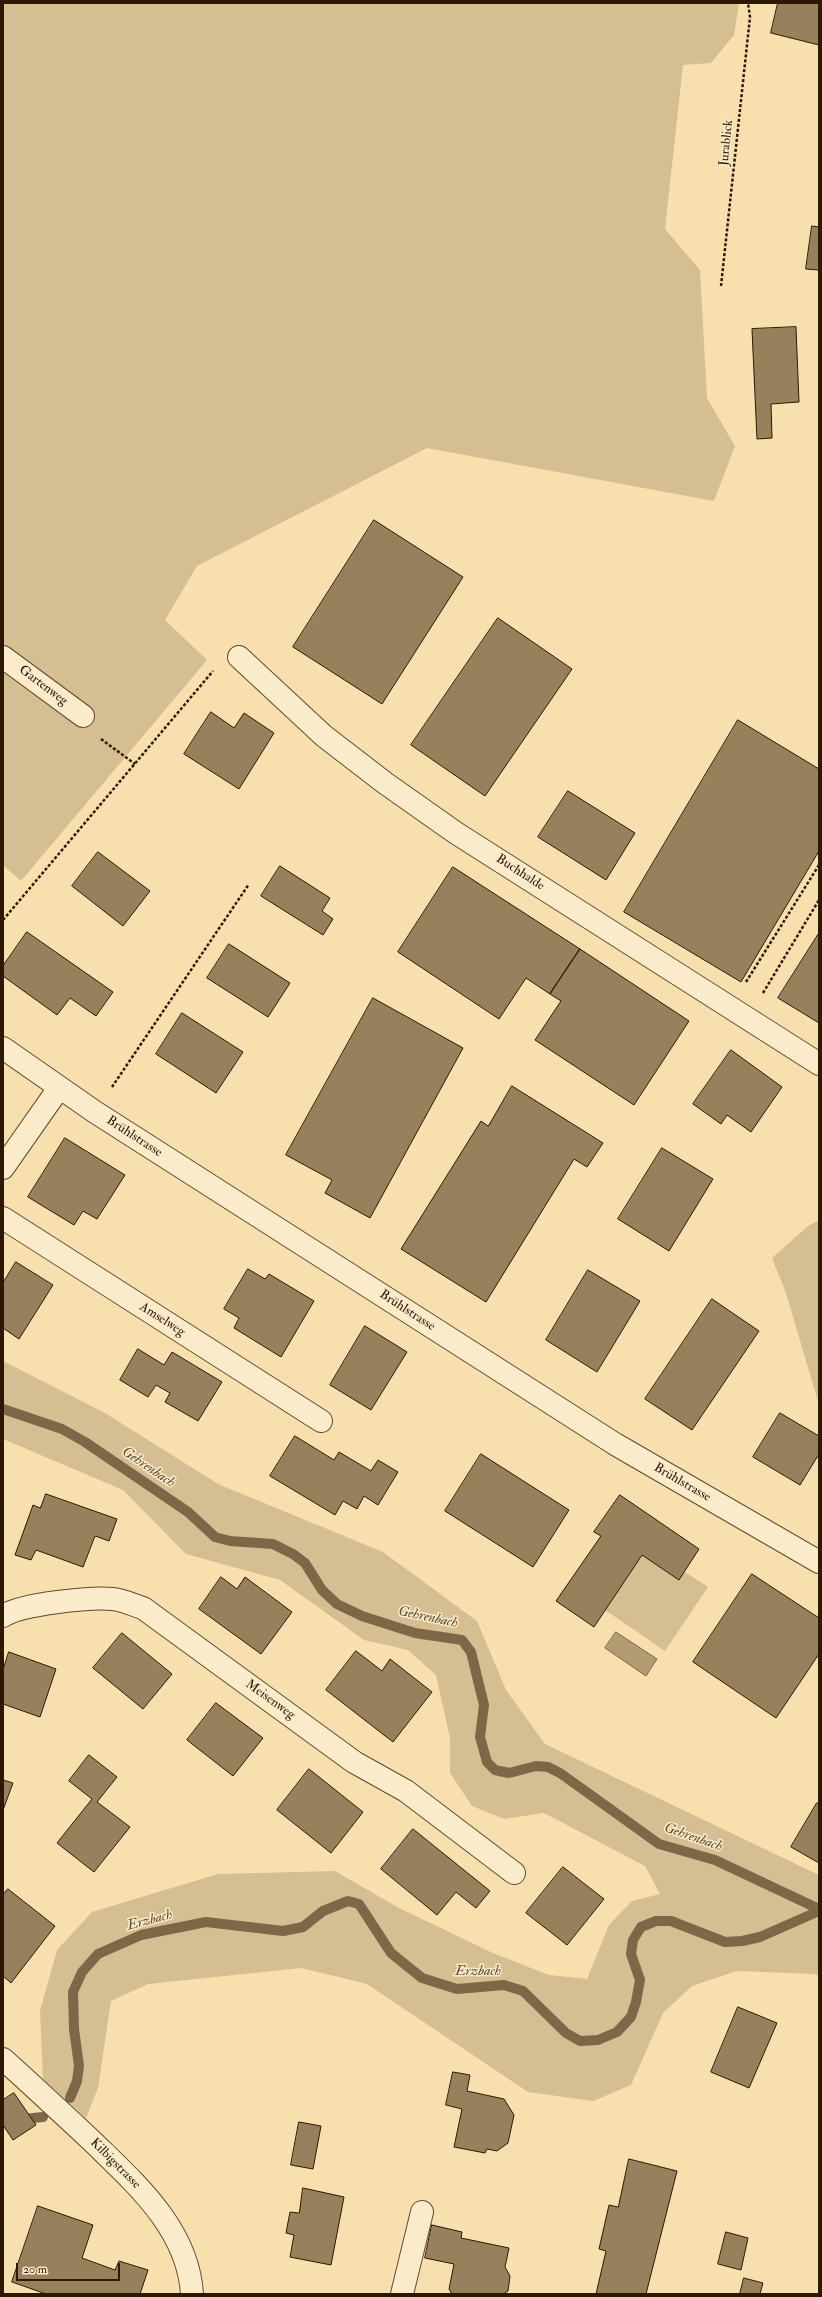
<!DOCTYPE html>
<meta charset="utf-8">
<style>
body{margin:0}
#map{position:relative;width:822px;height:2297px;overflow:hidden;background:#f8e0ae;font-family:"IM FELL Double Pica",serif}
canvas{display:block}
.frame{position:absolute;inset:0;border:4px solid #2d1803;pointer-events:none}
.scale{position:absolute;left:16px;top:2263px;width:104px;height:18px;box-sizing:border-box;border:2px solid #2d1803;border-top:0;padding-left:5px;font-size:12px;line-height:14px;white-space:nowrap;color:#2d1803;-webkit-text-stroke:3px #faebca;paint-order:stroke}
</style>
<div id="map">
<canvas width="822" height="2297"></canvas>
<div class="frame"></div>
<div class="scale">20 m</div>
</div>
<script>
const c = document.querySelector('canvas').getContext('2d');
c.lineJoin = 'round';
function fillPath(path, color) {
  c.fillStyle = color;
  c.fill(path, 'evenodd');
}
function stroke(path, color, width, dash) {
  c.strokeStyle = color;
  c.lineWidth = width;
  c.lineCap = dash ? 'butt' : 'round';
  c.setLineDash(dash || []);
  c.stroke(path);
}
function label(font, color, halo, rows, align = 'center') {
  c.font = font + ' "IM FELL Double Pica",serif';
  c.lineWidth = 3;
  c.setLineDash([]);
  c.textBaseline = 'middle';
  c.strokeStyle = halo;
  c.fillStyle = color;
  for (const [text, x, y, turn = 0] of rows) {
    c.save();
    c.translate(x, y);
    c.rotate((+turn || 0) * Math.PI / 180);
    c.textAlign = isNaN(turn) ? turn : align;
    if (halo) c.strokeText(text, 0, 0);
    c.fillText(text, 0, 0);
    c.restore();
  }
}
fillPath(new Path2D(`
 M3 3H739L734 35 711 63 683 65 665 229 700 270 707 398 735 446 714 501 427 448 197 566 165 620 207 660 21 881 3 865Z
 M819 1220V1405L786 1293 772 1258 808 1226Z
 M3 1361 105 1413 218 1484 383 1552 477 1621 506 1690 545 1744 819 1875V1977L815 1974 737 1971 692 1986 663 2013 631 2085 593 2101 528 2092 367 1984 301 1968 148 1984 111 2001 98 2088 86 2118 43 2079 40 2011 57 1950 92 1912 218 1874 335 1871 399 1908 493 1953 549 1975 587 1979 609 1925 632 1901 660 1894 645 1866 544 1813 504 1819 472 1806 450 1773V1738L436 1675 408 1650 364 1640 280 1580 186 1554 123 1490 3 1439Z
 M642 1555 679 1580 685 1572 708 1587 665 1651 605 1610Z`), '#d5be91');
const water = new Path2D(`
 M616 1632 657 1659 646 1676 605 1648Z`);
fillPath(water, '#b39c74');
stroke(water, '#7d6747', 1);
stroke(new Path2D(`
 M3 1409 62 1429 85 1442 188 1512 215 1537 230 1541 273 1544 293 1554 305 1563 322 1590 337 1604 362 1616 415 1633 462 1640 471 1652 484 1705 480 1737 487 1762 495 1770 509 1773 536 1766 548 1767 560 1773 659 1844 715 1860 819 1909
 M70 2098 77 2081 79 2066 74 2029 73 1992 82 1972 98 1954 141 1935 206 1922 283 1931 303 1927 323 1911 348 1901 359 1904 391 1953 422 1978 457 1989 504 1985 523 1991 566 2033 580 2041 598 2040 617 2032 631 2017 636 2002 640 1980 631 1954 633 1940 641 1927 656 1921H671L725 1942 742 1941 760 1937 819 1911
 M3 2121 43 2117`), '#7d6747', 10);
const building = new Path2D(`
 M778 3H819V45L771 33Z
 M812 226 819 227V270L806 269Z
 M796 327 799 402 771 404 772 438 757 439 752 329Z
 M374 520 463 577 382 704 293 647Z
 M498 618 572 669 485 796 411 745Z
 M211 712 234 728 244 713 274 733 239 789 184 754Z
 M738 720 819 769V851L741 982 624 912Z
 M568 791 635 833 606 880 538 837Z
 M98 852 150 891 123 926 72 886Z
 M280 866 330 898 322 911 333 919 323 935 261 896Z
 M453 867 580 949 550 994 526 978 499 1019 398 952Z
 M27 932 113 992 96 1016 70 998 57 1015 3 976V966Z
 M819 933V1023L778 998Z
 M229 944 290 983 268 1017 207 978Z
 M580 949 689 1021 634 1105 535 1040 561 1001 550 994Z
 M373 998 463 1048 370 1218 325 1193 332 1180 286 1155Z
 M182 1013 243 1052 216 1093 156 1054Z
 M731 1050 782 1087 751 1132 727 1115 721 1124 693 1104Z
 M512 1086 603 1143 587 1167 574 1159 486 1302 401 1249 481 1121 488 1126Z
 M65 1138 125 1175 97 1219 83 1211 74 1225 28 1197Z
 M662 1148 713 1179 669 1251 618 1219Z
 M16 1262 53 1285 19 1339 3 1328V1283Z
 M248 1269 265 1279 269 1274 314 1301 281 1357 234 1328 239 1318 224 1309Z
 M588 1270 640 1301 597 1372 546 1340Z
 M712 1299 759 1331 692 1430 645 1399Z
 M365 1326 407 1352 371 1410 330 1385Z
 M138 1349 164 1365 172 1352 222 1382 198 1421 165 1402 170 1393 156 1385 148 1397 120 1380Z
 M780 1413 819 1436V1454L800 1485 753 1457Z
 M295 1436 334 1460 339 1452 371 1471 378 1460 398 1472 378 1505 364 1496 357 1509 343 1501 335 1515 270 1476Z
 M481 1454 569 1510 533 1567 445 1511Z
 M46 1494 117 1519 109 1541 95 1536 83 1567 36 1550 31 1560 15 1555 33 1505 40 1508Z
 M620 1495 699 1549 679 1580 642 1555 594 1627 556 1601 601 1536 594 1532Z
 M752 1574 819 1618V1654L776 1718 693 1662Z
 M221 1577 237 1589 245 1577 292 1612 261 1654 199 1609Z
 M122 1633 172 1674 143 1709 93 1668Z
 M356 1651 382 1671 390 1659 432 1692 393 1742 326 1690Z
 M9 1652 56 1669 40 1717 3 1704V1670Z
 M216 1703 263 1738 233 1776 187 1740Z
 M89 1755 117 1777 97 1802 130 1827 94 1872 57 1843 92 1799 69 1781Z
 M309 1769 363 1812 331 1853 277 1810Z
 M3 1780 13 1783 3 1810Z
 M817 1803 819 1804V1863L791 1847Z
 M413 1829 490 1891 476 1908 456 1892 437 1915 381 1869Z
 M563 1867 604 1899 567 1945 526 1913Z
 M8 1889 55 1926 11 1983 3 1976V1895Z
 M738 2007 777 2023 749 2088 711 2072Z
 M453 2072 470 2075 467 2091 504 2099 514 2115 508 2143 497 2151 487 2149 485 2153 454 2147 462 2109 446 2105Z
 M14 2093 36 2125 13 2140 3 2125V2100Z
 M299 2122 321 2126 313 2169 291 2165Z
 M629 2159 677 2171 646 2294H596L606 2251 599 2249 609 2205 618 2207Z
 M303 2188 344 2197 331 2265 290 2257 294 2235 286 2233 290 2212 299 2213Z
 M38 2206 93 2225 82 2258 115 2270 119 2261 148 2270 140 2294H46L12 2282Z
 M432 2225 462 2232 461 2238 509 2248 505 2267 510 2276 508 2291 503 2294H452L449 2289 454 2264 425 2258Z
 M726 2232 748 2238 741 2270 718 2264Z
 M744 2278 763 2283 760 2294H740Z`);
fillPath(building, '#97805c');
stroke(building, '#2d1803', 1);
const minor = new Path2D(`
 M3 657 83 716
 M239 657 324 736 385 783 456 833 819 1064
 M3 1048 95 1112 615 1444 819 1562
 M3 1168 59 1088
 M3 1218 321 1421
 M3 1616C21 1604 90 1597 113 1599 123 1600 133 1605 143 1608L354 1762 406 1791 514 1873
 M3 2059C33 2086 63 2114 93 2142 136 2184 188 2229 192 2294
 M402 2294 422 2212`);
stroke(minor, '#604a2e', 24);
stroke(new Path2D(`
 M721 286 750 17 748 3
 M101 739 135 764
 M3 920 213 671
 M746 982 819 865
 M763 993 819 900
 M112 1087 249 884`), '#2d1803', 2.5, [3, 2]);
stroke(minor, '#faebca', 22);
label('13px', '#2d1803', '#faebca', [
 ["Jurablick",727,143,-84],
 ["Gartenweg",43,686,37],
 ["Buchhalde",520,873,33],
 ["Brühlstrasse",134,1137,33],
 ["Brühlstrasse",407,1311,33],
 ["Amselweg",162,1320,33],
 ["Brühlstrasse",682,1483,30],
 ["Meisenweg",270,1700,36],
 ["Kilbigstrasse",115,2164,45]
]);
label('italic 14px', '#634d30', '#faebca', [
 ["Gehrenbach",148,1468,34],
 ["Gehrenbach",428,1618,12],
 ["Gehrenbach",693,1838,19],
 ["Erzbach",150,1921,-15],
 ["Erzbach",478,1972]
]);
</script>
